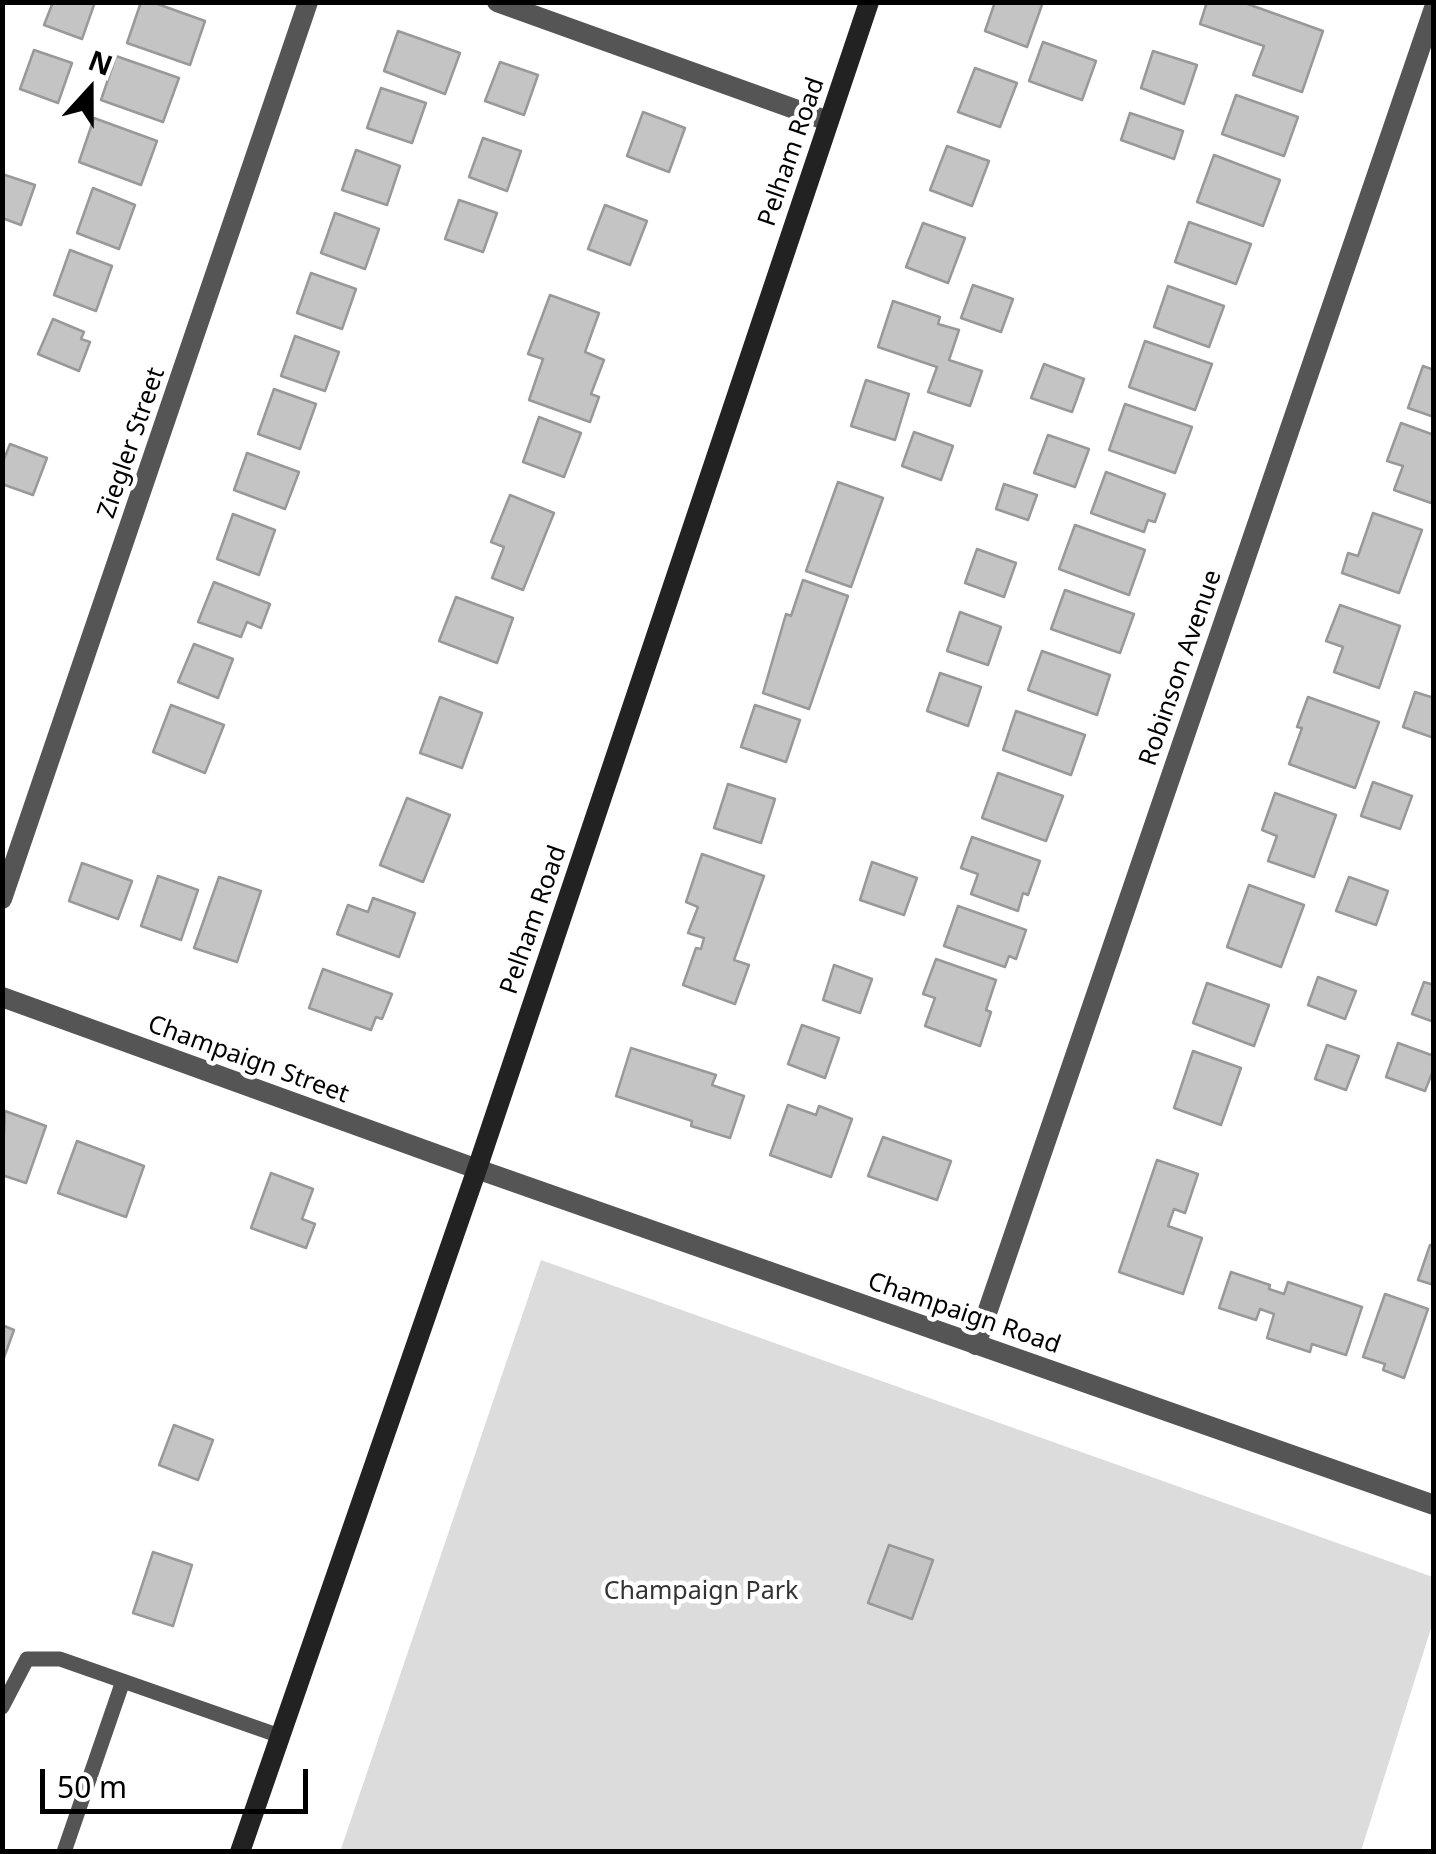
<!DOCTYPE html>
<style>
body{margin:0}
#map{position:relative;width:1436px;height:1854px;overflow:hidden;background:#fff;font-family:"Noto Sans",sans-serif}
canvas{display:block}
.frame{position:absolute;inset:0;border:5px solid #000;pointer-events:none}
.north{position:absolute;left:40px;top:40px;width:100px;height:100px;-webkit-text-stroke:8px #fff;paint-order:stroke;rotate:21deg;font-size:28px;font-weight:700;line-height:40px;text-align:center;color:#000}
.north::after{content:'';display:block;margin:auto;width:35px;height:45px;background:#000;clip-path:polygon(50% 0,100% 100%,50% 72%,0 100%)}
.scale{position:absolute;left:40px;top:1769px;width:268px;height:45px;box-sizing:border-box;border:5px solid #000;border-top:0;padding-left:12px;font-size:30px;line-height:35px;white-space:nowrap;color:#000;-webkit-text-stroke:8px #fff;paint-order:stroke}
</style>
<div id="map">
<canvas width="1436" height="1854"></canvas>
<div class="frame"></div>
<div class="north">N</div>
<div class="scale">50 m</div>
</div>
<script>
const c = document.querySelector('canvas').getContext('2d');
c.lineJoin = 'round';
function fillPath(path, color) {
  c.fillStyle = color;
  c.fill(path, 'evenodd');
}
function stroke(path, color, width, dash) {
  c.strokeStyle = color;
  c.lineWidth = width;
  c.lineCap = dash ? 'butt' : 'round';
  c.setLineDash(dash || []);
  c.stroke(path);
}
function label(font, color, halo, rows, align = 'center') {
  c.font = font + ' "Noto Sans",sans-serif';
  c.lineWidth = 9;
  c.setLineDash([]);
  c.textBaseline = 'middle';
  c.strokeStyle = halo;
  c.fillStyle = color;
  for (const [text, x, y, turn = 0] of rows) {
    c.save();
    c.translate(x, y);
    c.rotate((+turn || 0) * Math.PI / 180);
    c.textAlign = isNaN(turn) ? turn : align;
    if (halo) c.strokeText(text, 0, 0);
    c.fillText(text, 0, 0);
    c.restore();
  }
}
fillPath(new Path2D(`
 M541 1260 1433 1577V1622L1361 1851 340 1852Z`), '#dcdcdc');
const building = new Path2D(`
 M53 2H95L82 39 44 25Z
 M141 2H152L205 21 190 65 127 43Z
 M995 2H1043L1027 47 985 31Z
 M1207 2H1242L1323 31 1302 92 1253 75 1264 46 1200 24Z
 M398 31 460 53 445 94 384 71Z
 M1043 42 1096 61 1082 100 1029 81Z
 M34 50 72 63 58 103 20 89Z
 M1153 51 1197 65 1184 104 1141 88Z
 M116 56 179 78 163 122 101 100Z
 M500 62 538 75 524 115 485 101Z
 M975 68 1017 83 1000 127 958 112Z
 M381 88 426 103 412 143 367 128Z
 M1236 95 1298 117 1284 156 1222 134Z
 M643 112 685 128 669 172 627 156Z
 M1130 113 1183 131 1174 159 1121 140Z
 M94 118 157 141 141 185 79 162Z
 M483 138 521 151 507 191 469 177Z
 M947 146 989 161 972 206 930 190Z
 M356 150 400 166 387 205 342 190Z
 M1214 155 1280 180 1263 226 1197 202Z
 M2 174 35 185 21 225 2 218Z
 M93 188 135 205 119 249 77 233Z
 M459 200 497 213 483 252 445 239Z
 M605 205 647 221 630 265 588 249Z
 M335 213 379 229 365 269 321 253Z
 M1189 222 1251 244 1236 284 1175 262Z
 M923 223 965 238 948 283 906 267Z
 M70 250 112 266 96 311 54 295Z
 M311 273 356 289 342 329 297 313Z
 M973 285 1013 299 1001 332 961 318Z
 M1168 286 1224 306 1209 347 1154 327Z
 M550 295 599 313 585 352 604 360 591 394 599 397 590 422 529 400 543 359 528 354Z
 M893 301 940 317 938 324 959 330 949 360 982 371 970 406 928 392 937 367 878 347Z
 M53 319 84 332 81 339 90 342 79 371 38 354Z
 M295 336 339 352 325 391 281 376Z
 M1145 341 1212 364 1195 410 1129 387Z
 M1044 364 1084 379 1072 412 1031 398Z
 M1423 366 1434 370V417L1408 408Z
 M866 380 909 394 895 440 851 426Z
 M274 389 316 404 300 449 258 434Z
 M1125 404 1192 427 1175 473 1109 450Z
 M539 417 581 433 564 477 523 462Z
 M1401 423 1434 435V504L1394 490 1403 466 1387 461Z
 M914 432 953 446 941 480 902 466Z
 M1048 435 1089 449 1075 487 1034 473Z
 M10 444 47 458 33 495 2 484V464Z
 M247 453 299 472 285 509 234 490Z
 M1106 472 1165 494 1155 522 1148 520 1144 532 1091 513Z
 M838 482 883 498 851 587 806 571Z
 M1004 484 1037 495 1028 520 996 509Z
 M510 495 554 513 523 590 492 578 504 547 491 542Z
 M1373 513 1422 530 1399 593 1342 573 1348 553 1358 556Z
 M233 514 275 530 259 575 217 559Z
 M1075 525 1145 550 1129 595 1059 569Z
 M977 549 1016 563 1004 597 965 583Z
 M803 580 848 596 809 709 763 693 786 614 791 616Z
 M214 582 270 604 261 628 247 622 241 637 198 622Z
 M1065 590 1134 614 1120 653 1051 629Z
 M456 597 513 618 497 663 439 641Z
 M1340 605 1400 626 1379 688 1334 672 1343 647 1326 641Z
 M960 612 1001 627 988 665 947 651Z
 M194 644 233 659 218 698 178 682Z
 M1042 651 1110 675 1097 715 1028 690Z
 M940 673 981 687 968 726 927 711Z
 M1415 692 1434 698V738L1403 727Z
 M440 697 482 713 462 768 420 753Z
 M1308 697 1379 722 1355 788 1289 764 1302 728 1297 727Z
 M171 705 224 725 205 773 153 752Z
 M755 705 800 720 786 762 741 747Z
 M1016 711 1085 735 1071 775 1003 750Z
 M998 773 1063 796 1046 841 982 818Z
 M1373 782 1412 796 1400 829 1361 816Z
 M728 784 775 799 761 843 714 828Z
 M1275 793 1336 815 1314 877 1268 861 1277 836 1262 830Z
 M407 798 450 815 423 882 380 865Z
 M972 837 1040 861 1028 895 1023 893 1018 911 971 894 978 874 961 868Z
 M702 854 764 876 734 960 749 965 735 1004 683 985 696 948 701 949 704 938 688 933 698 907 686 902Z
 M872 862 917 878 904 915 860 900Z
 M82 863 132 881 118 919 69 901Z
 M158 876 198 890 181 940 141 926Z
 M219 877 261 891 237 962 194 948Z
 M1349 877 1388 891 1376 925 1336 911Z
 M1249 885 1304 905 1281 967 1227 947Z
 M373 898 415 913 399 957 337 934 348 905 368 912Z
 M958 906 1026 930 1016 959 1009 956 1005 967 944 946Z
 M936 959 996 980 986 1010 991 1012 980 1046 925 1026 935 998 923 994Z
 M834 965 872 979 860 1013 823 1000Z
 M323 969 392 994 382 1019 376 1017 371 1030 309 1008Z
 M1318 977 1356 991 1345 1019 1308 1005Z
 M1424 982 1434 985V1022L1412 1014Z
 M1207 983 1269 1005 1254 1046 1193 1023Z
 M802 1025 839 1038 825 1078 788 1064Z
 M1398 1043 1434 1056V1068L1425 1091 1386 1077Z
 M1327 1045 1359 1056 1346 1090 1315 1079Z
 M631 1048 716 1075 712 1085 744 1096 730 1138 691 1126 692 1121 616 1096Z
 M1193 1051 1241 1068 1221 1125 1174 1108Z
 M788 1105 816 1115 819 1106 852 1119 831 1177 770 1155Z
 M5 1111 46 1126 26 1183 2 1175Z
 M883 1137 951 1161 937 1200 868 1176Z
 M77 1141 144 1166 126 1217 58 1193Z
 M1157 1160 1198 1174 1185 1213 1174 1209 1168 1226 1202 1238 1183 1294 1119 1272Z
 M271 1173 313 1189 302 1219 315 1224 306 1248 251 1228Z
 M1430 1245 1434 1246V1285L1418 1280Z
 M1231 1272 1270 1285 1269 1289 1284 1294 1288 1282 1362 1307 1346 1355 1312 1344 1310 1352 1267 1338 1274 1314 1260 1309 1256 1320 1219 1308Z
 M1385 1294 1428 1309 1404 1378 1383 1370 1385 1364 1363 1357Z
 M2 1325 14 1330 2 1363Z
 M174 1425 213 1440 198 1480 159 1465Z
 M889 1545 933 1560 912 1619 868 1603Z
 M153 1552 192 1565 173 1626 133 1613Z`);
fillPath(building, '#c4c4c4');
stroke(building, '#999', 2.5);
stroke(new Path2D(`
 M2 1707 27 1659H60L280 1736
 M64 1852 123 1681`), '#555', 15);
stroke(new Path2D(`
 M497 2 828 121
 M2 899 308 2
 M2 997 477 1169
 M976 1345 1434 8`), '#555', 20);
stroke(new Path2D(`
 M477 1169 1434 1505`), '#555', 20);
stroke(new Path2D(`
 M240 1852 477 1169 869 2`), '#222', 20);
label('25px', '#000', '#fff', [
 ["Pelham Road",792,152,-71],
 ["Ziegler Street",132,443,-71],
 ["Robinson Avenue",1181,668,-71],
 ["Pelham Road",534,920,-71],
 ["Champaign Street",248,1060,20],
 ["Champaign Road",964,1314,19]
]);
label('25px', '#333', '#fff', [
 ["Champaign Park",701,1592]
]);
</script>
